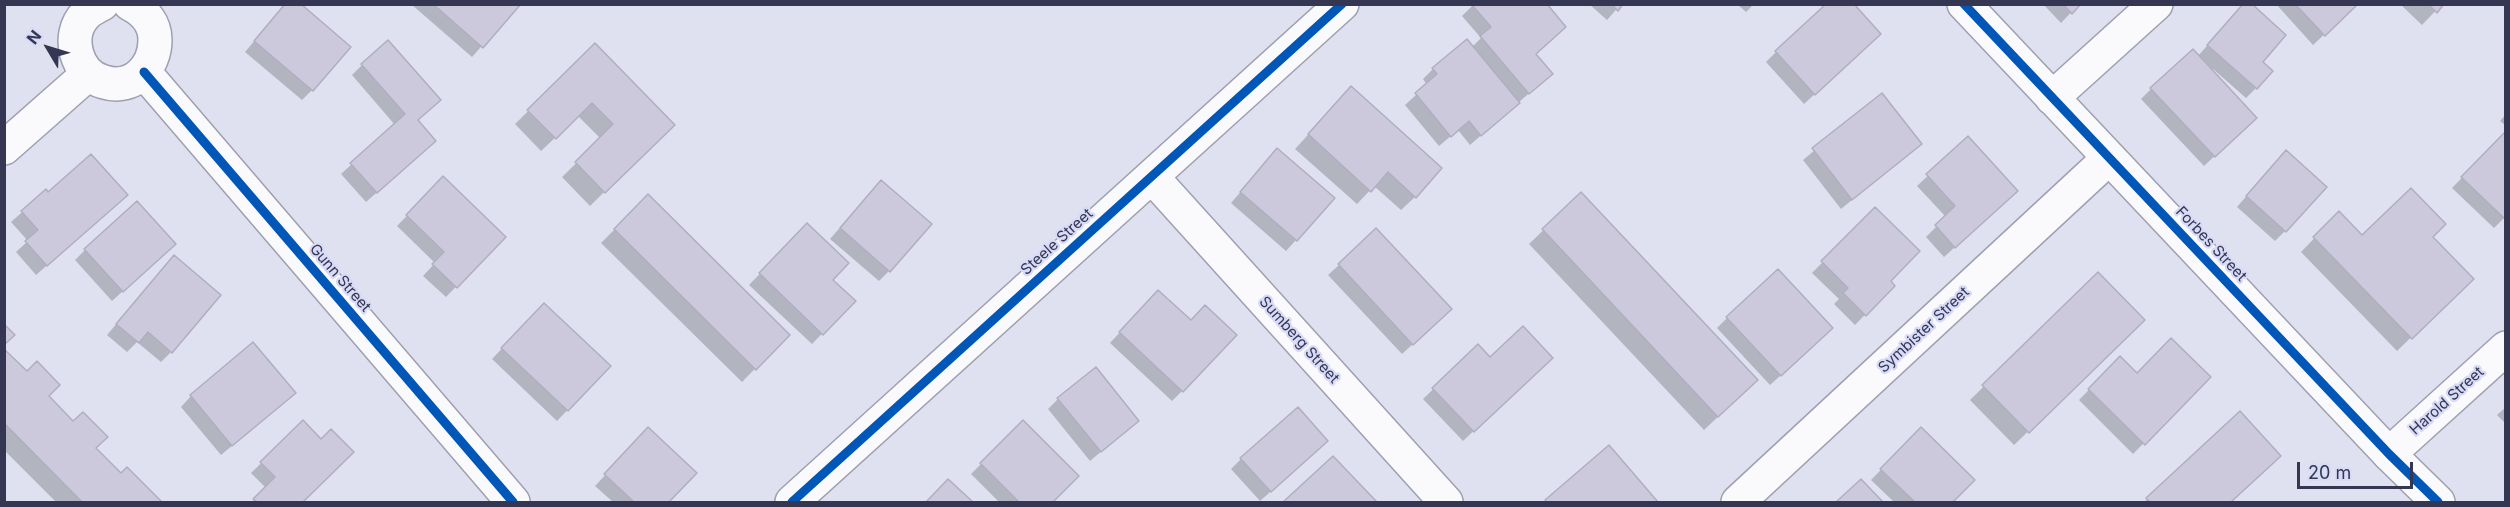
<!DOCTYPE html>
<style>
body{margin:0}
#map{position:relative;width:2510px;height:507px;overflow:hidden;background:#dfe1f0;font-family:Inter,sans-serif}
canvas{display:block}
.frame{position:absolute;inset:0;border:6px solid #353752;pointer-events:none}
.north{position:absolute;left:18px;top:18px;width:60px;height:60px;-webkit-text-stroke:4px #d8dbf7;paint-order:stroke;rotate:308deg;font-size:16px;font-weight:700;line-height:24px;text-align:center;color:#353752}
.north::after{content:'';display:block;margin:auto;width:21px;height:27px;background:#353752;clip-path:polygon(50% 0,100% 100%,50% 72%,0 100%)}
.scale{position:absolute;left:2297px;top:462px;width:116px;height:27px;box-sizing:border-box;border:3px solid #353752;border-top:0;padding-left:8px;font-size:18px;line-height:21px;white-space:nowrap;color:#353752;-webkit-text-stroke:4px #d8dbf7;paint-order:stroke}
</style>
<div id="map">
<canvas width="2510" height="507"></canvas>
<div class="frame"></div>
<div class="north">N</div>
<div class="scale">20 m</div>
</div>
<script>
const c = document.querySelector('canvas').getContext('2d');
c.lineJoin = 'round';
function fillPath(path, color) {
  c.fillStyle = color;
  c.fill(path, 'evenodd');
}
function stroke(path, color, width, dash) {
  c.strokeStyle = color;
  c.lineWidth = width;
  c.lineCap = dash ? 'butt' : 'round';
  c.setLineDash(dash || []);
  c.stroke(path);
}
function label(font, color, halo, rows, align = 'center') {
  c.font = font + ' Inter,sans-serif';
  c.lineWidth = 4.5;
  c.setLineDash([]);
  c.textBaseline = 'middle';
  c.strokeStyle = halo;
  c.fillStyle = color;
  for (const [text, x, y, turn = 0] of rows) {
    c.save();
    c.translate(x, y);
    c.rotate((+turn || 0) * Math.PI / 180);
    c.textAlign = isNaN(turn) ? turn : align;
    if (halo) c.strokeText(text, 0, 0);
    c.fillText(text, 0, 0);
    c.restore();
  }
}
fillPath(new Path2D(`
 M411 4H519L472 57Z
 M1474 4H1545L1534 54 1551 74 1470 145 1458 130 1439 146 1405 105 1427 85 1423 79 1433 69 1472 47 1481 38 1462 16Z
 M1589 4H1621L1607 20Z
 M1737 4H1754L1746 12Z
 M2043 4H2079L2061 23Z
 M2276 4H2357L2313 45Z
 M2400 4H2442L2422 25Z
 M281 9 312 90 302 100 245 52Z
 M2237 12 2261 62 2256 88 2246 98 2213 69 2211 71 2244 128 2204 166 2141 99 2151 89 2198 56Z
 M1869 44 1804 104 1766 62 1776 52Z
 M595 46 672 125 590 206 562 177 601 139 578 116 541 151 515 124Z
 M362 65 416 121 424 151 366 202 341 174 395 125 352 75Z
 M1881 95 1920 144 1841 209 1803 160Z
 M1338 102 1415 197 1401 210 1374 186 1357 204 1295 149Z
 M2506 114V126L2500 121Z
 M2506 133V216L2494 228 2452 188Z
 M1968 138 2006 201 1944 257 1926 237 1946 217 1917 186Z
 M1277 150 1296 240 1286 251 1231 203Z
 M2276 162 2285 231 2275 241 2237 207Z
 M443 179 504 237 446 297 423 276 435 263 397 226Z
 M46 191 48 194 116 205 36 275 16 252 28 241 11 222Z
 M871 192 889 271 879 281 830 239Z
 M1581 194 1742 394 1704 430 1529 244Z
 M648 196 788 335 742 382 601 243Z
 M1875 209 1888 281 1893 286 1855 325 1834 304 1839 299 1812 273Z
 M2339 213 2362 237H2431L2472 278 2397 351 2301 252Z
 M807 225 831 280 854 301 812 344 749 285Z
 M85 250 164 254 112 301 75 260Z
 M1339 265 1440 319 1402 354 1328 275Z
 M164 267 171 352 161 362 137 342 127 352 107 335Z
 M2098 274 2143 320 2014 445 1970 400Z
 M1148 302 1190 322 1182 391 1172 401 1110 343Z
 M534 315 609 366 557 421 492 359Z
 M1727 318 1821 339 1770 385 1717 328Z
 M1478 346 1490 359 1540 368 1463 441 1423 399Z
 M4 351 121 475 127 469 159 502H56L4 450Z
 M2120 358 2137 375 2209 377 2133 454 2079 400Z
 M191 396 283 403 221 455 181 407Z
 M1058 399 1137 421 1090 461 1048 409Z
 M2506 407V424L2497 415Z
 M2240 414 2266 469 2230 502H2144Z
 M303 422 321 441 351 452 300 502H252L266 488 251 473Z
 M1023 422 1077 476 1051 502H999L971 474Z
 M1921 429 1973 480 1951 502H1894L1871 480Z
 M638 440 695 473 667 502H613L595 486Z
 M1608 447 1656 502H1544L1546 501Z
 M1316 451 1260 501 1231 469 1241 459Z
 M1333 458 1375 502H1285Z
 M948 481 971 502H927Z
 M1861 481 1881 502H1838Z`), '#0003');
const building = new Path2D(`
 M285 4H301L351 47 313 91 254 41Z
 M433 4H521L483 48Z
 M1547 4 1566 27 1536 54 1553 74 1529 94 1480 36 1491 27 1472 5Z
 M1611 4H1623L1618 11Z
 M1826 4H1854L1881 34 1815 95 1775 51Z
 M2063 4H2081L2072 14Z
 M2243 4H2252L2286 35 2263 62 2273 71 2257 89 2207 45Z
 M2295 4H2358L2325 36Z
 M2428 4H2444L2437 13Z
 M1467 39 1520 103 1481 136 1469 121 1451 137 1415 93 1437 74 1432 68Z
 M388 40 441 100 418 120 436 141 377 193 350 163 405 114 361 64Z
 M595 43 675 125 605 193 575 162 613 124 592 103 556 139 527 110Z
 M2193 49 2257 118 2215 157 2150 88Z
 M1351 86 1442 168 1416 198 1388 172 1371 192 1308 134Z
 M1882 93 1922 144 1852 200 1812 148Z
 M2506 131V218L2505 219 2461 177Z
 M1968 136 2018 191 1955 248 1935 225 1955 206 1926 174Z
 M1277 148 1335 198 1297 241 1240 192Z
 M2286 150 2327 187 2286 232 2246 196Z
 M91 154 128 195 47 266 25 241 38 230 21 211 46 189 48 192Z
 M443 176 506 237 457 288 432 264 444 252 406 215Z
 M881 180 932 224 890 272 840 228Z
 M2411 188 2446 224 2433 237 2474 279 2412 339 2313 237 2339 211 2362 235Z
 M1581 192 1758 380 1718 417 1542 229Z
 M648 194 790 335 756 370 614 229Z
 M137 201 176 244 123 292 84 249Z
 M1875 207 1920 251 1891 281 1895 286 1866 316 1843 293 1848 288 1821 261Z
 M807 223 849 263 833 280 856 301 823 335 759 273Z
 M1376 228 1452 309 1413 345 1338 264Z
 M174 255 221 295 172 353 148 332 139 343 116 324Z
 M1778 269 1833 328 1781 376 1726 317Z
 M2098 272 2145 320 2029 433 1982 385Z
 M1158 290 1191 320 1205 305 1237 335 1183 392 1119 332Z
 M544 303 611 366 568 411 501 348Z
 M4 324 15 335 4 345Z
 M1523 326 1553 358 1474 432 1432 388 1478 344 1490 357Z
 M2171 338 2211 377 2145 445 2088 389 2120 356 2137 373Z
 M253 342 296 393 232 446 190 395Z
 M4 349 27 371 37 361 60 385 49 396 73 421 83 412 108 437 96 448 121 473 127 467 162 502H82L4 423Z
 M1096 367 1139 421 1101 452 1057 398Z
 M1298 407 1328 441 1271 492 1240 458Z
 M2240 411 2281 456 2231 502H2150L2146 498Z
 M303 420 321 439 331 429 354 452 303 502H257L253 499 275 477 260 462Z
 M1023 420 1079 476 1053 502H1019L980 463Z
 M648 427 697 473 669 502H634L604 474Z
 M1921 427 1975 480 1953 502H1915L1880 469Z
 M1609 445 1658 502H1547L1545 500Z
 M1333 456 1377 502H1283Z
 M948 479 973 502H926Z
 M1861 479 1883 502H1836Z`);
fillPath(building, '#cdc9dd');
stroke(building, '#b0adc0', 1.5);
const street = new Path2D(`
 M2052 98 2156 4
 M4 148 88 74
 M1153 178 1446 502
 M2389 454 2506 348
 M1738 502 2109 158`);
const secondary = new Path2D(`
 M102 4C96 7 90 10 86 14 65 35 76 75 104 82 133 91 155 67 155 40 155 23 144 11 130 4
 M1964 4 2389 454 2438 502
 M144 72 513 502
 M792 502 1342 4`);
stroke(street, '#9e9fb1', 36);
stroke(secondary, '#9e9fb1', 36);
stroke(street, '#fafafd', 33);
stroke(secondary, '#fafafd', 33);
stroke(new Path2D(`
 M1964 4 2389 454 2438 502
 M144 72 513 502
 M792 502 1342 4`), '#0057b8', 9);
label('15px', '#353752', '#d8dbf7', [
 ["Steele Street",1057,242,-42],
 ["Forbes Street",2211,244,47],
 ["Gunn Street",340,278,49],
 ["Symbister Street",1924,330,-43],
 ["Sumberg Street",1299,340,48],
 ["Harold Street",2447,401,-42]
]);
</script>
